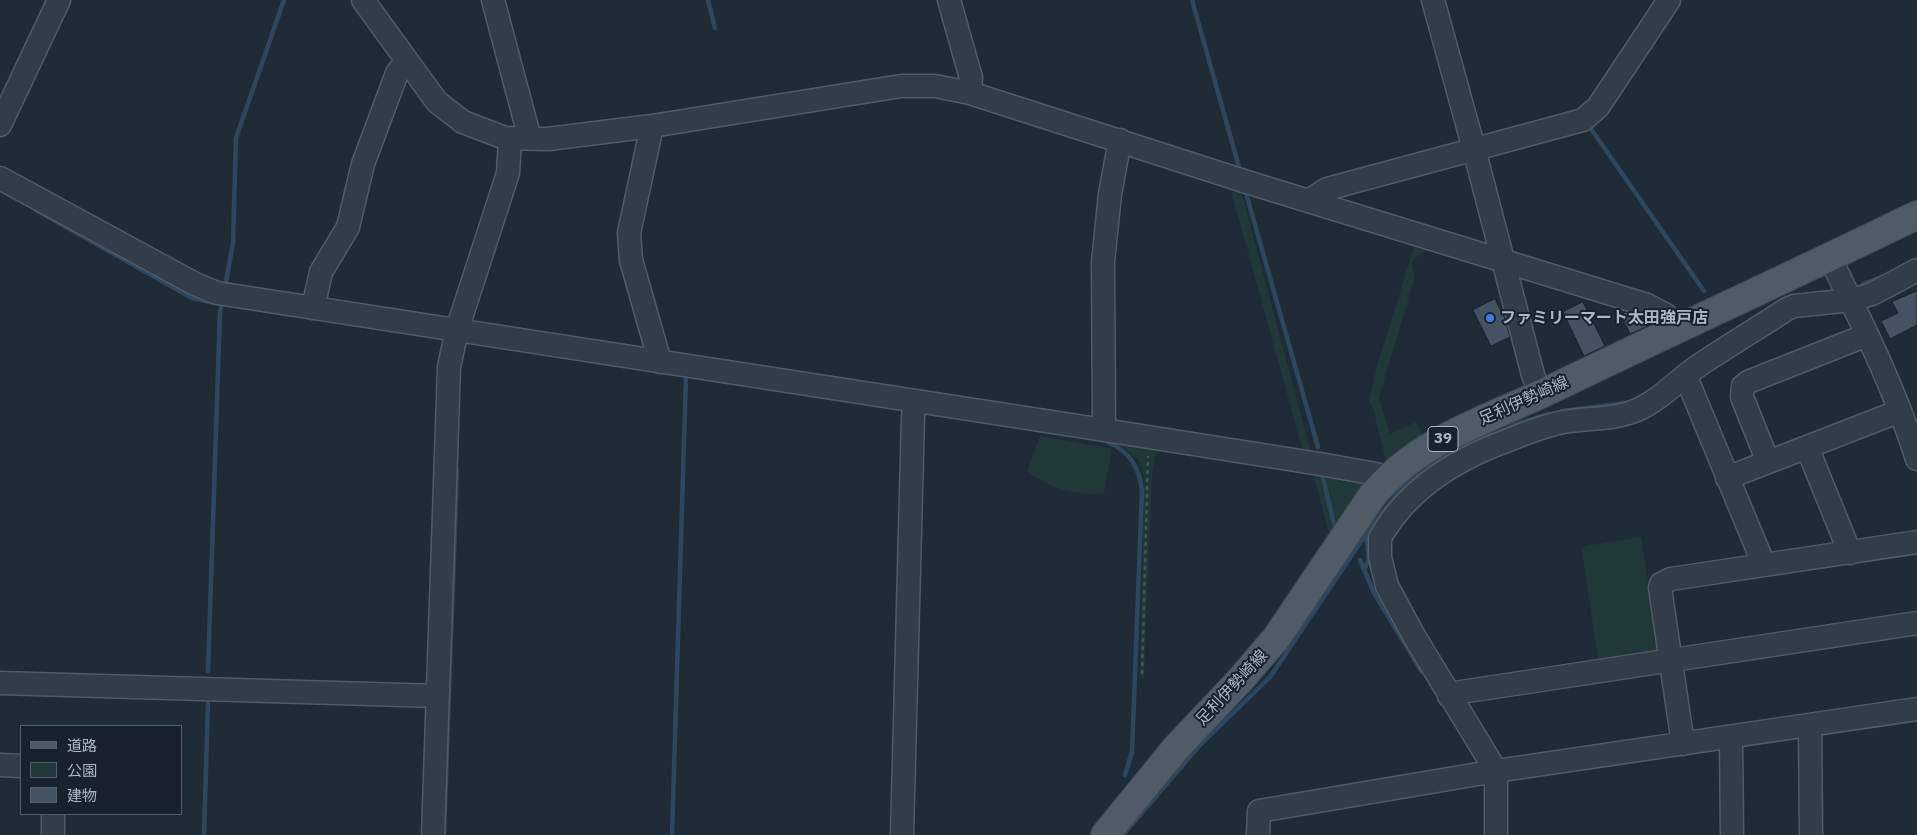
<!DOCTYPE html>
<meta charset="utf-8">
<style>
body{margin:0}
#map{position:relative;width:1917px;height:835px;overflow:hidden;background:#1e2c37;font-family:"IBM Plex Sans","Noto Sans JP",sans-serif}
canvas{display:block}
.legend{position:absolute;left:20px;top:725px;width:162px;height:90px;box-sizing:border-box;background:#17222c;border:1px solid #525e69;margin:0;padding:6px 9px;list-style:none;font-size:15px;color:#abb8c5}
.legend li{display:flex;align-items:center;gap:10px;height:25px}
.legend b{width:25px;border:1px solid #525e69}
</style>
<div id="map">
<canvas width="1917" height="835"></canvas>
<ul class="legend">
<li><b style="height:6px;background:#4f5c68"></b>道路</li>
<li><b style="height:14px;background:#203838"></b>公園</li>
<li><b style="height:14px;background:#435362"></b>建物</li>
</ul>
</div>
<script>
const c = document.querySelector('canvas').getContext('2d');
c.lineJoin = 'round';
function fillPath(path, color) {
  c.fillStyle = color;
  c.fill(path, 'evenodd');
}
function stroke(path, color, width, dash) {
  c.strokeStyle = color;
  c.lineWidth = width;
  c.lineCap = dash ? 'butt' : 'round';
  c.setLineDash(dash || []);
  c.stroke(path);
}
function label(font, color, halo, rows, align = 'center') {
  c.font = font + ' "IBM Plex Sans","Noto Sans JP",sans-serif';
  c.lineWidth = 4;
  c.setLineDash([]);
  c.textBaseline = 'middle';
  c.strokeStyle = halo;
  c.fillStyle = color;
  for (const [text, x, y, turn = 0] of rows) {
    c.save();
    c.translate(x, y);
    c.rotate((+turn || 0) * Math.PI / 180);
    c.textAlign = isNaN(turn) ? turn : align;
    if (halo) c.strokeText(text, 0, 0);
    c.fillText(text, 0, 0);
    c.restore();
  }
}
fillPath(new Path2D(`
 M1230 187 1241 191 1312 456 1304 455Z
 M1415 244 1428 248 1411 262 1415 277 1379 398 1390 434 1416 422 1426 440 1386 462 1373 408 1369 402 1376 369Z
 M1040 436 1112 449 1104 493C1078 497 1048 488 1027 471Z
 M1119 444 1375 479 1330 537 1313 473 1161 450 1156 453 1152 472 1144 677H1140L1144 476 1138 459Z
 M1641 537 1658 647 1656 651 1598 660 1582 551 1585 546Z`), '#203838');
stroke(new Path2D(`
 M708 0 715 28
 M1192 0 1239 167
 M1589 126 1704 291
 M1246 193 1318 447
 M36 210 192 298 214 303
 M1863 284 1881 277
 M225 287 233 243 236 138 284 0
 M1562 411 1626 403
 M1108 442C1130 452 1139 467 1142 490L1132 752 1125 775
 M1322 474 1334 524
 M1360 560 1374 593 1422 672
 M1365 568 1369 559 1366 535
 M208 671 220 311 223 300
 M204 835 208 703
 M444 835 457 469
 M672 835 686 376
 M1123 835 1199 746 1270 677 1372 525 1402 488 1423 468 1451 452 1517 424 1549 414`), '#2d485e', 4.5);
const building = new Path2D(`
 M1917 291V325L1890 339 1881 321 1898 313 1892 302Z
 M1495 299 1505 319 1510 337 1491 346 1473 310Z
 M1583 302 1605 346 1584 356 1563 312Z
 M1626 312 1647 320 1648 326 1630 334 1621 315Z`);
fillPath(building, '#435362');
stroke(building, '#19242e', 1);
const minor = new Path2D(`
 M363 0 437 102 463 122 505 138 548 139 652 126 901 86H935L970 93 1250 183 1647 305 1666 315 1674 330
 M493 0 530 139
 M949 0 971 78 970 93
 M1433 0 1474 149 1533 375 1541 394
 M0 125 59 0
 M652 126 629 233 631 260 660 362
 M0 178 195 284 217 293 1104 430 1326 465 1376 474 1386 479
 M1309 201 1327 189 1583 120 1598 107 1669 0
 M1830 258C1862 323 1895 389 1917 459
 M313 308 321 272 348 227 363 164 397 73 407 61
 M1684 377 1689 384 1764 565
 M1104 430 1103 262 1110 194 1120 140
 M1807 447 1850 553
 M1768 462 1742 397 1743 386 1748 382 1867 335
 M1727 478 1900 411
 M0 683 437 696
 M1449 696 1461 692 1917 623
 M1810 725 1811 835
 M1731 737 1732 835
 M1683 744 1660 588 1661 584 1671 579 1917 542
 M0 765 21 766
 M53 835V814
 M433 835 449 367 457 330 508 173 510 139
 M902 835 913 417 915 401
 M1258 835 1259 811 1496 771 1917 709
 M1496 835V771L1414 636 1387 586 1380 557V538C1408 488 1456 459 1509 440 1526 433 1544 426 1563 422 1586 418 1614 420 1637 410 1660 400 1678 380 1698 366 1728 346 1758 328 1787 309L1794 306 1851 300 1872 294 1917 270`);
const major = new Path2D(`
 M1105 835 1176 748 1242 678 1277 637 1372 496C1419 438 1493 418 1558 386 1678 328 1798 273 1917 215`);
stroke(minor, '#4f5b66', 25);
stroke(major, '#3e4954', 30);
stroke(new Path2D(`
 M1142 674 1148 456`), '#3d5555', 2.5, [4, 4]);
stroke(minor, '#313d48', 22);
stroke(major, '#4f5c68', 28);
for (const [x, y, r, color] of [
 [1490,318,5,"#3f7fe0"]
]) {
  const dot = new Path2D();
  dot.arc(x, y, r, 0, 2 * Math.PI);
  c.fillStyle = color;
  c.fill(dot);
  stroke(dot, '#17222c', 2);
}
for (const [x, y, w] of [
 [1443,439,30]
]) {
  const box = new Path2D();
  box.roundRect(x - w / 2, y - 12.5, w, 25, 4);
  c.fillStyle = '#17222c';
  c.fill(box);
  stroke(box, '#abb8c5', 1);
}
label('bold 15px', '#abb8c5', null, [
 ["39",1443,439]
]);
label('bold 16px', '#abb8c5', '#17222c', [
 ["ファミリーマート太田強戸店",1500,318]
], 'left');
label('16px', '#abb8c5', '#17222c', [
 ["足利伊勢崎線",1524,401,-24],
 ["足利伊勢崎線",1232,688,-47]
]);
</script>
